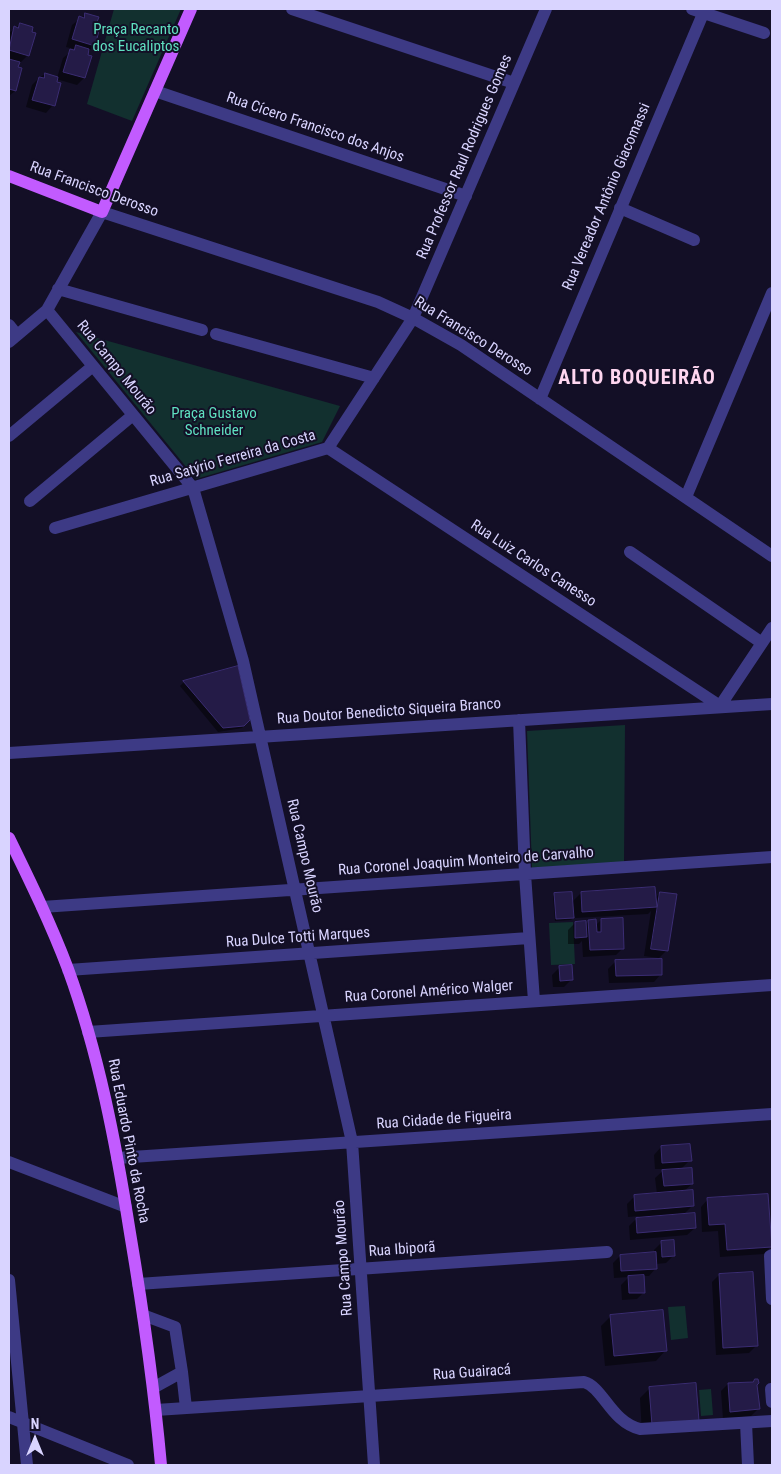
<!DOCTYPE html>
<meta charset="utf-8">
<style>
body{margin:0}
#map{position:relative;width:781px;height:1474px;overflow:hidden;background:#130f26;font-family:"Roboto Condensed",sans-serif}
canvas{display:block}
.frame{position:absolute;inset:0;border:10px solid #d9d4ff;pointer-events:none}
.north{position:absolute;left:10px;top:1414px;width:50px;height:50px;-webkit-text-stroke:4px #130f26;paint-order:stroke;rotate:0deg;font-size:14px;font-weight:700;line-height:20px;text-align:center;color:#d9d4ff}
.north::after{content:'';display:block;margin:auto;width:18px;height:22px;background:#d9d4ff;clip-path:polygon(50% 0,100% 100%,50% 72%,0 100%)}
</style>
<div id="map">
<canvas width="781" height="1474"></canvas>
<div class="frame"></div>
<div class="north">N</div>
</div>
<script>
const c = document.querySelector('canvas').getContext('2d');
c.lineJoin = 'round';
function fillPath(path, color) {
  c.fillStyle = color;
  c.fill(path, 'evenodd');
}
function stroke(path, color, width, dash) {
  c.strokeStyle = color;
  c.lineWidth = width;
  c.lineCap = dash ? 'butt' : 'round';
  c.setLineDash(dash || []);
  c.stroke(path);
}
function label(font, color, halo, rows, align = 'center') {
  c.font = font + ' "Roboto Condensed",sans-serif';
  c.lineWidth = 4;
  c.setLineDash([]);
  c.textBaseline = 'middle';
  c.strokeStyle = halo;
  c.fillStyle = color;
  for (const [text, x, y, turn = 0] of rows) {
    c.save();
    c.translate(x, y);
    c.rotate((+turn || 0) * Math.PI / 180);
    c.textAlign = isNaN(turn) ? turn : align;
    if (halo) c.strokeText(text, 0, 0);
    c.fillText(text, 0, 0);
    c.restore();
  }
}
fillPath(new Path2D(`
 M114 9H181L132 121 87 104Z
 M76 332 340 406 322 442 196 479Z
 M625 725 624 862 532 868 527 731Z
 M573 922 575 964 551 965 549 923Z
 M685 1306 688 1338 671 1340 668 1307Z
 M711 1389 713 1415 701 1416 699 1390Z`), '#12302f');
fillPath(new Path2D(`
 M86 14 94 45 86 55 84 78 77 85 56 79 53 105 46 113 26 107 32 85 39 78 45 74 57 78 63 58 74 49 66 47 72 25Z
 M20 24 28 55 21 62H18L15 91 9 96V33Z
 M184 682 250 716 247 723 242 728 218 732 180 686Z
 M581 893 655 898 660 893 666 951 659 958 644 956 651 911 648 914 575 918V916L571 920 555 921 553 896 555 894 572 902Z
 M601 920 623 948 616 955 583 957 582 941 579 944H568V930L575 923 585 925 589 921 595 926Z
 M616 961 661 974 654 982 609 983 608 969Z
 M559 968 572 979 564 987H553L552 975Z
 M661 1147 690 1160 680 1170 692 1184 683 1192 693 1205 683 1215 695 1228 687 1235 630 1240 629 1226 639 1216 628 1217 627 1204 635 1196 657 1194 655 1178 665 1169H655L654 1155Z
 M708 1199 771 1246 764 1254 720 1257 718 1231 702 1232 701 1207Z
 M662 1242 673 1256 666 1263 656 1264V1268L649 1276H643L644 1292 637 1299 622 1300 621 1285 629 1277 614 1278 613 1263 620 1256 654 1253V1250Z
 M719 1275 757 1345 749 1353 716 1355 712 1282Z
 M611 1316 665 1351 656 1361 605 1366 601 1326Z
 M757 1381 758 1409 751 1416 723 1419 721 1391 728 1384Z
 M695 1385 642 1434 640 1398 650 1388Z`), '#0007');
const building = new Path2D(`
 M85 13 99 17 97 22 101 23 95 46 72 39 79 16 84 18Z
 M20 23 33 27 32 32 36 33 29 56 9 50 14 26 18 28Z
 M76 45 89 49 88 55 92 56 85 78 63 72 70 49 74 50Z
 M9 59 20 62 18 67 22 68 16 91 9 89Z
 M45 73 58 77 57 82 61 83 55 106 32 100 39 77 44 78Z
 M238 666 250 720 244 726 223 728 183 681Z
 M655 887 657 907 582 912 581 892Z
 M572 892 574 918 556 919 554 893Z
 M660 892 677 894 668 951 651 949Z
 M623 918 624 949 590 950 588 920 596 919 597 932H601V919Z
 M586 921 587 937 575 938V922Z
 M662 959V975L616 976 615 960Z
 M572 965 573 980 560 981 559 966Z
 M690 1144 692 1161 662 1163 661 1146Z
 M692 1168 693 1184 664 1186 662 1170Z
 M693 1190 694 1206 635 1211 634 1195Z
 M768 1194 772 1247 727 1250 725 1224 709 1225 707 1198Z
 M695 1213 696 1228 637 1233 636 1218Z
 M674 1240 675 1256 662 1257 661 1241Z
 M656 1252 657 1269 621 1271 620 1255Z
 M753 1272 758 1346 723 1348 719 1274Z
 M644 1275 645 1293H629L628 1276Z
 M663 1310 667 1351 614 1356 610 1315Z
 M755 1379H758L759 1383 757 1385 760 1409 730 1412 728 1383 753 1382Z
 M696 1383 699 1421 652 1425 649 1387Z`);
fillPath(building, '#241b47');
stroke(building, '#3b2d73', 1);
stroke(new Path2D(`
 M292 9 514 83
 M692 9 764 33
 M155 91 466 196
 M620 208 694 240
 M58 289 202 330
 M47 310 193 488 243 661 352 1142 374 1465
 M9 325 17 335
 M216 334 374 378
 M9 342 47 310 102 212 378 302 413 318 461 345 772 556
 M540 399 705 9
 M9 436 93 366
 M328 448 720 706 772 628
 M686 497 772 293
 M30 501 133 415
 M55 528 328 448 413 318 546 9
 M630 552 762 643
 M519 720 525 874 534 1001
 M9 753 772 704
 M42 907 772 857
 M68 970 529 938
 M88 1032 772 985
 M117 1158 772 1114
 M9 1162 126 1207
 M772 1255 770 1256 772 1299
 M9 1280 27 1465
 M138 1284 607 1252
 M143 1315 175 1327 182 1372 153 1388
 M182 1372 186 1408
 M771 1389 772 1402
 M156 1410 584 1382C603 1387 611 1422 640 1429L772 1421
 M9 1417 128 1465
 M746 1423 748 1465`), '#3d3a85', 12);
stroke(new Path2D(`
 M9 176 102 212 191 9
 M9 838C30 881 51 924 68 969 99 1054 116 1144 130 1233 143 1310 154 1387 161 1465`), '#c25bff', 12);
label('15px', '#5fe0c0', '#130f26', [
 ["Praça Recanto",136,30],
 ["dos Eucaliptos",136,47],
 ["Praça Gustavo",214,414],
 ["Schneider",214,431]
]);
label('15px', '#d9d4ff', '#130f26', [
 ["Rua Cícero Francisco dos Anjos",315,128,19],
 ["Rua Professor Raul Rodrigues Gomes",465,157,-67],
 ["Rua Francisco Derosso",94,190,20],
 ["Rua Vereador Antônio Giacomassi",607,197,-67],
 ["Rua Francisco Derosso",473,337,32],
 ["Rua Campo Mourão",116,368,51],
 ["Rua Satýrio Ferreira da Costa",233,459,-16],
 ["Rua Luiz Carlos Canesso",533,564,33],
 ["Rua Doutor Benedicto Siqueira Branco",389,712,-4],
 ["Rua Campo Mourão",304,856,77],
 ["Rua Coronel Joaquim Monteiro de Carvalho",466,862,-4],
 ["Rua Dulce Totti Marques",298,938,-4],
 ["Rua Coronel Américo Walger",429,992,-4],
 ["Rua Cidade de Figueira",444,1120,-4],
 ["Rua Eduardo Pinto da Rocha",128,1141,79],
 ["Rua Ibiporã",402,1250,-4],
 ["Rua Campo Mourão",344,1258,-94],
 ["Rua Guairacá",472,1373,-4]
]);
c.letterSpacing = '1px';
label('bold 20px', '#ffd6f0', '#130f26', [
 ["ALTO BOQUEIRÃO",637,379]
]);
c.letterSpacing = '0px';
</script>
